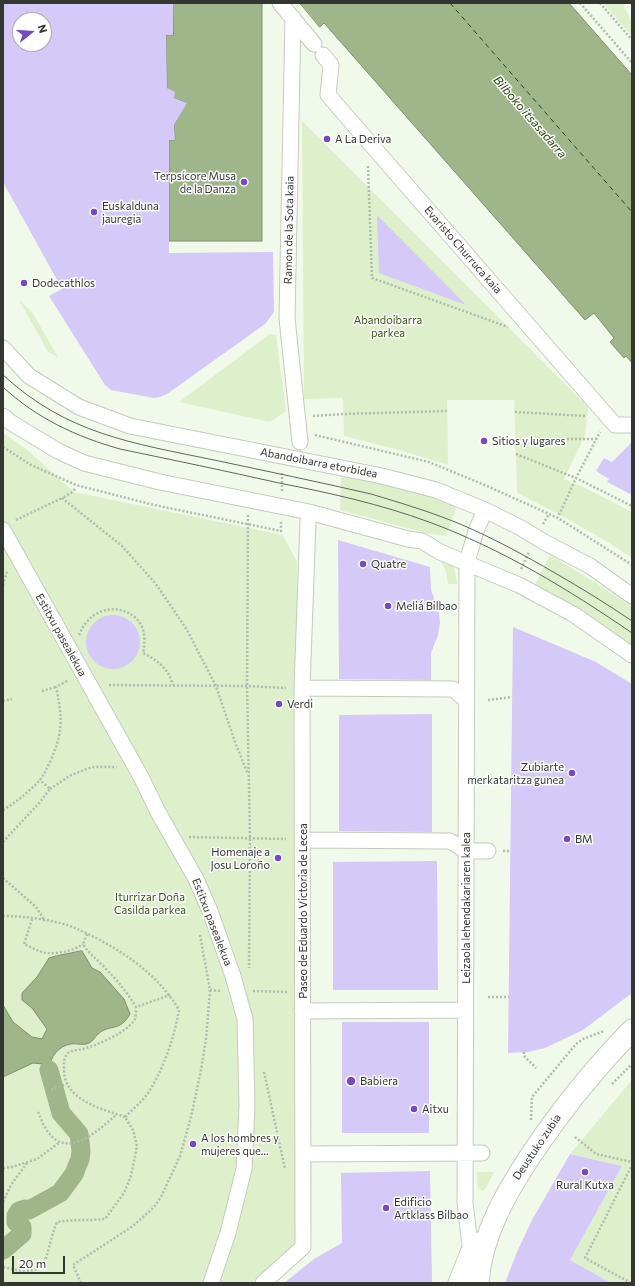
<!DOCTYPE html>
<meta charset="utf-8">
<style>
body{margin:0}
#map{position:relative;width:635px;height:1286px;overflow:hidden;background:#f1f9eb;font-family:Commissioner,sans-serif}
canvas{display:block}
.frame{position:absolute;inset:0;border:4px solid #333631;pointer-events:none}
.north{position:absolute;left:12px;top:12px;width:40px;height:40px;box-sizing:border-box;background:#fff;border:1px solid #adafad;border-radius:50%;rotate:73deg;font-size:11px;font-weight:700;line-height:16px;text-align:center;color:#333631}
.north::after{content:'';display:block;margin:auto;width:14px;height:18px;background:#7449c1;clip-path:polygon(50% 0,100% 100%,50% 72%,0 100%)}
.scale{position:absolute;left:12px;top:1256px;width:53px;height:18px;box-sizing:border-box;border:2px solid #333631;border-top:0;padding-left:5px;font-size:12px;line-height:14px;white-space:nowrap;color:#333631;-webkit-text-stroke:3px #fff;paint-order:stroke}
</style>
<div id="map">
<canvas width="635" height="1286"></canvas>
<div class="frame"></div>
<div class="north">N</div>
<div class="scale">20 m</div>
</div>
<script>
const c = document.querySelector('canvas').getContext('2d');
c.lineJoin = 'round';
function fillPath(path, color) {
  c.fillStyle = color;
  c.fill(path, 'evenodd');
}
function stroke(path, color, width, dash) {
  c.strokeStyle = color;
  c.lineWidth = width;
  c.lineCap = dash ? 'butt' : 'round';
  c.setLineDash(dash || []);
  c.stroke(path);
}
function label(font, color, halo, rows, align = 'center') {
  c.font = font + ' Commissioner,sans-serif';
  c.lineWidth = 3;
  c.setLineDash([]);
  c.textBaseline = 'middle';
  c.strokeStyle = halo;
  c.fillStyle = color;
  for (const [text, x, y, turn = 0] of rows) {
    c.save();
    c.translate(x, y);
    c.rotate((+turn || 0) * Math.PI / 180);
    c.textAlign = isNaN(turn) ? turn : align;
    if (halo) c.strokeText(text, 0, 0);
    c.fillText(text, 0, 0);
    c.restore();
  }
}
fillPath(new Path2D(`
 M603 3H623L632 23V36Z
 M302 121 588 407 585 435 564 479 587 489 632 512V558C596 533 556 513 517 493L514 400H447L448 465 395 449 344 436 343 398 304 399Z
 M19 300 32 312 58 357 48 352Z
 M270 334 276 335 286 411 270 422 179 402Z
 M3 433 25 448 74 492 283 535 297 562 295 1243 252 1283H3Z
 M341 475 432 495 451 502 456 509 446 536 426 533 340 510Z
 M435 554C453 561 455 565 457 584H448C447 572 444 564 435 554Z
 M550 555 601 586 632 607V646L535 585Z
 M632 1080V1283H611L570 1260 622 1166 570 1154Z
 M477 1172H494L486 1188 483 1191 478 1188Z`), '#ddf0cb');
const water = new Path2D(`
 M173 3H262V241H169V140H175L174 125 186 103 174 98 167 88 166 35H173Z
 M300 3H569L632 75V363L626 356 624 358 610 342 614 338 594 313 585 320 324 23 320 27Z
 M82 951 92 968 100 972 124 999 130 1014C119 1033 111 1023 98 1034 95 1037 93 1041 89 1043 83 1046 78 1043 71 1044 58 1046 50 1057 49 1070L42 1064 33 1063 3 1077V1005L13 1022 32 1037 42 1039 47 1029 32 1008 22 1000V993L37 977 49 958 56 956Z`);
fillPath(water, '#9fb58a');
stroke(water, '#7f8f6f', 1);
stroke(new Path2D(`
 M3 1250 22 1234V1227L16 1222V1216L19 1211 25 1209 29 1210 60 1193 74 1174 80 1159 81 1151 79 1134 61 1113 49 1070`), '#9fb58a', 19);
stroke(new Path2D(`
 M450 3 632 212`), '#2b4503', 1, [5, 4]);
fillPath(new Path2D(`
 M4 3H173V35H166L167 88 175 92 174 98 187 103 174 125 175 140H169V253L273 252 274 312 265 324 167 394 160 397 154 398 111 390 105 385 49 296 62 289 3 182V34H4ZM20 20H44V44H20Z
 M377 215 466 305 379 273Z
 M632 442V495L607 482 609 479 596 471 604 458 612 462Z
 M338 540 430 567 431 590 439 612 440 623 438 635 431 653V680L339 679Z
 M86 642a27 27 0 1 1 54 0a27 27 0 1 1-54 0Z
 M513 627 596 662 632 684V993L583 1030 545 1048 528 1052 508 1053Z
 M432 714V832L339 831V715Z
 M437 861 438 990H333V862Z
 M342 1022H429V1133H342Z
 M570 1154 622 1166 570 1260 611 1283H505L517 1252 532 1220Z
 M430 1171 432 1283H284L314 1259 342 1243 341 1173Z`), '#d4c9f7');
const street = new Path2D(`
 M280 3 314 44
 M293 18 287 318 300 442
 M323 55 331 65 328 95 615 425H632
 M3 348 29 376 79 407 130 426 382 476 436 490 485 510 521 528 544 542 590 566 632 596
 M3 416 10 422 58 451 84 463 160 482 309 512 408 539 422 541 440 552 519 585 573 614 632 655
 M3 530 141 777 158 812 196 879 210 911 233 976 245 1019 247 1106 244 1169 228 1233 211 1283
 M302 688 453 689 466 700
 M303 840 450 841 466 851H488
 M302 1011 465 1010
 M303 1154 482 1153
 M471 1253 465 1203 467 562 476 531 485 510
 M263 1283 303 1247 302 688 308 521`);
const secondary = new Path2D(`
 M459 1283 471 1253 479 1243
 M478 1283C481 1236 506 1193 531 1155 561 1110 594 1069 632 1030`);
stroke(street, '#c4cbbe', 17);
stroke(secondary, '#c4cbbe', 23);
stroke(new Path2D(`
 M580 3 632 63
 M600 3 632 40
 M368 166 372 278 508 327
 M515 412 586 416
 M313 416 344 414 447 411
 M315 435 429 462 487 486 558 518 632 565
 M515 439H596
 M3 447 31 465 76 485 154 505 281 531V522
 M516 454 576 478 632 506
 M75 489 71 493 62 498 122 546 156 584 187 630 216 686 235 742 247 772
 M282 491V472
 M248 515 247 686 250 838 249 968
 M559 515 576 478 600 432
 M16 520 62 498
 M543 524 549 514
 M521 569 529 552
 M3 585 7 572
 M79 635C83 625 90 616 100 612 118 604 141 614 144 634 145 641 144 647 143 653 157 660 169 669 173 685
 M109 685 247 686 286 688
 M42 691 56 687
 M488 700 512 697
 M3 701 12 699
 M50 789 71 775 92 767H117
 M3 810C16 802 29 792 39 781 47 772 59 743 60 730 62 716 59 701 56 687L69 680
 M189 837 286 839
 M3 842 40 802 50 789 40 780
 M503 851H511
 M3 878 36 907 45 921
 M3 916C23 916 57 920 75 928 116 946 156 971 179 1010 174 1038 165 1065 150 1090 144 1100 133 1109 125 1117L133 1130 137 1146 131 1176 124 1193 105 1219C89 1221 73 1219 57 1222 42 1258 54 1280 3 1267
 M32 919 24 944C31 947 39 952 46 953 57 954 74 951 83 944
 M87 934 83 944C89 954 97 959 104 967 117 980 127 992 136 1007
 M210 990 220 991
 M253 991 288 992
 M488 997H509
 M524 1052V1056L536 1068
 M264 1072 285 1169
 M612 1084 632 1064
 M51 1090 66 1084
 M38 1112C41 1119 44 1127 48 1132 69 1160 98 1130 116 1115
 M125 1117C102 1109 64 1100 64 1070 64 1063 63 1058 68 1053 72 1050 78 1050 83 1049 97 1045 127 1033 135 1019 136 1016 136 1011 136 1007L170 995
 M531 1120 532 1097 576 1044 583 1039 604 1031
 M575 1137 596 1154 632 1162
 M3 1168 12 1167 37 1159 60 1142
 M3 1202 11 1185 27 1163
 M81 1283 73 1265 133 1226 154 1207 161 1197 180 1156 191 1117 201 1070 206 1039 210 990 200 935
 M631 1283 585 1258 632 1165`), '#b2b9ae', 2.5, [2, 2]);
stroke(street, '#fff', 15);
stroke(secondary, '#fff', 21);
stroke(new Path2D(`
 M3 375C67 434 132 443 214 460 266 471 319 482 371 494 401 503 431 512 460 524 493 538 524 555 555 573 581 588 607 604 632 621
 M3 387C36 418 77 437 120 449 173 460 226 471 279 483 330 493 380 504 429 522 502 549 568 589 632 633`), '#60645d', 1);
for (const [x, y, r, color] of [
 [327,139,4,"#7449c1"],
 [244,182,4,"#7449c1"],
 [94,212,4,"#7449c1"],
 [24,283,4,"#7449c1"],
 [484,441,4,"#7449c1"],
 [363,564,4,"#7449c1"],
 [388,606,4,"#7449c1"],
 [279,704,4,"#7449c1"],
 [572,773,4,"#7449c1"],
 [567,839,4,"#7449c1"],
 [278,858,4,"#7449c1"],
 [351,1081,5,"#7449c1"],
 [414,1109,4,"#7449c1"],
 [193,1144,4,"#7449c1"],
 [585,1172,4,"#7449c1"],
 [386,1208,4,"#7449c1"]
]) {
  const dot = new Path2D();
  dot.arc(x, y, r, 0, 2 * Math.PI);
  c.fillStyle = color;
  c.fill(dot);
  stroke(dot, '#fff', 1.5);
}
label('11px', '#333631', '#fff', [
 ["A La Deriva",335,139],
 ["Terpsícore Musa",236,176,"right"],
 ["de la Danza",236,189,"right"],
 ["Euskalduna",102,206],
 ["jauregia",102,219],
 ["Dodecathlos",32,283],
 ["Sitios y lugares",492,441],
 ["Quatre",371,564],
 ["Meliá Bilbao",396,606],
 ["Verdi",287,704],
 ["Zubiarte",564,767,"right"],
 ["merkataritza gunea",564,780,"right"],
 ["BM",575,839],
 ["Homenaje a",270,852,"right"],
 ["Josu Loroño",270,865,"right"],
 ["Babiera",360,1081],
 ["Aitxu",422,1109],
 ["A los hombres y",201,1138],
 ["mujeres que...",201,1151],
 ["Rural Kutxa",585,1185,"center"],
 ["Edificio",394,1202],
 ["Artklass Bilbao",394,1215]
], 'left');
label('11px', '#333631', '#fff', [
 ["Ramon de la Sota kaia",289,230,-89],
 ["Evaristo Churruca kaia",463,250,49],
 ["Abandoibarra etorbidea",319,463,11],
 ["Estitxu pasealekua",61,635,61],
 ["Leizaola lehendakariaren kalea",466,908,-90],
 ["Paseo de Eduardo Victoria de Lecea",303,911,-90],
 ["Estitxu pasealekua",212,922,69],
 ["Deustuko zubia",537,1147,-56]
]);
label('11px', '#385315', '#fff', [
 ["Abandoibarra",388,320],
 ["parkea",388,333],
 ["Iturrizar Doña",150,897],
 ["Casilda parkea",150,910]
]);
label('italic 12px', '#2b4503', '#fff', [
 ["Bilboko itsasadarra",530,117,49]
]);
</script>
